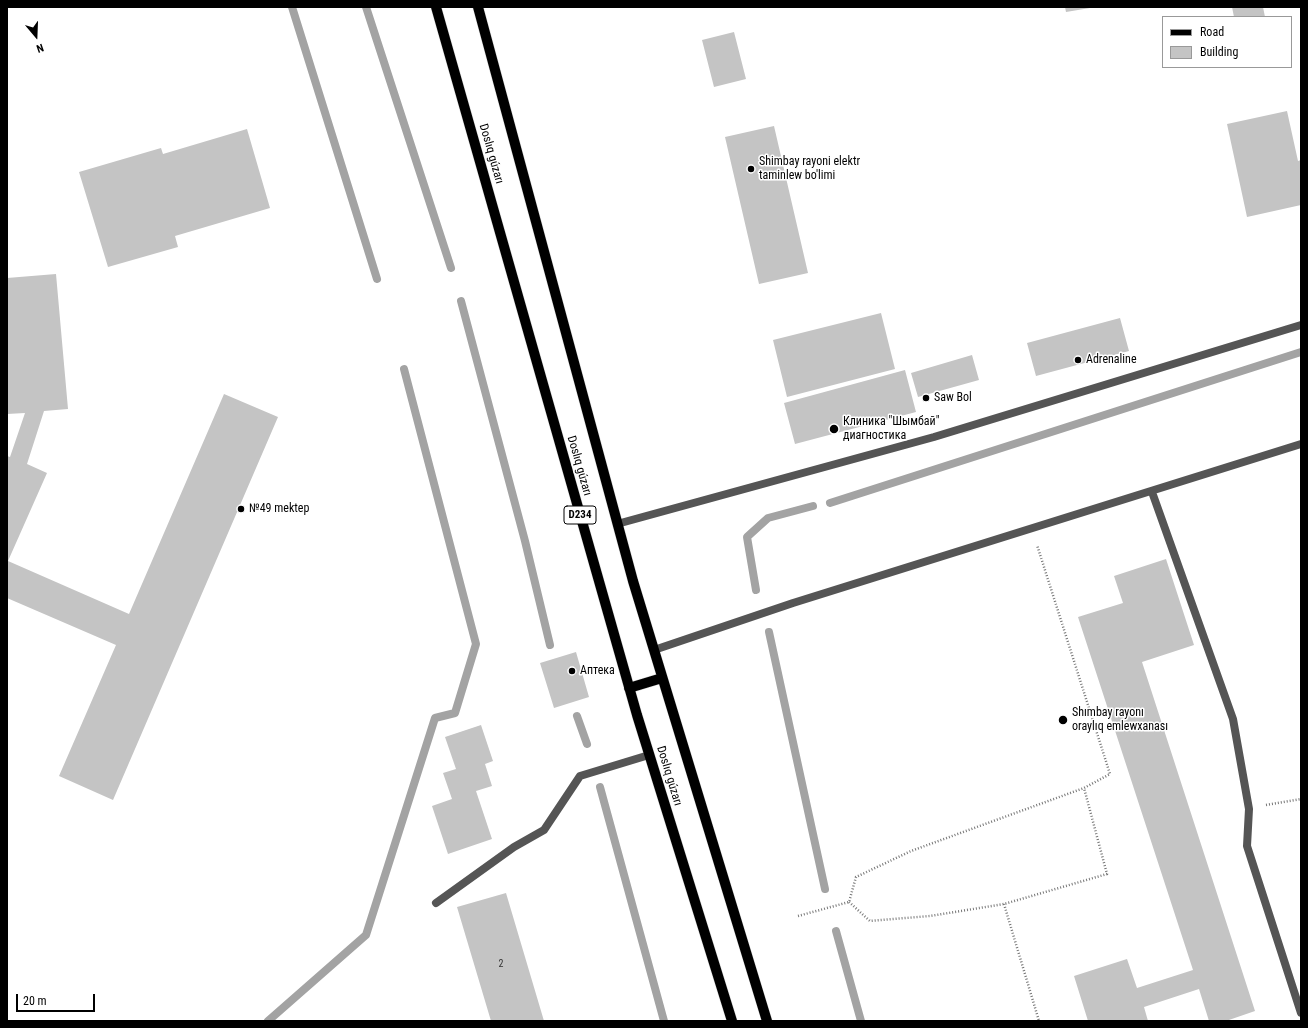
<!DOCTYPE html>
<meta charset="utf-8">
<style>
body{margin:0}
#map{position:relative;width:1308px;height:1028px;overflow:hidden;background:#fff;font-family:"Roboto Condensed",sans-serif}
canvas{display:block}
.frame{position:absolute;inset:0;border:8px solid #000;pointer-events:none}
.legend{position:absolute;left:1162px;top:16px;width:130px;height:52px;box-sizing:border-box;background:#fff;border:1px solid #999;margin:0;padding:5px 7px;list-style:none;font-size:12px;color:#000}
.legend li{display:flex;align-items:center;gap:8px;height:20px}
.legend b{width:20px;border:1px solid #999}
.north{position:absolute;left:16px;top:16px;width:40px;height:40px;-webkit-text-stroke:3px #fff;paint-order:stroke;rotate:161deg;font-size:11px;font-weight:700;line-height:16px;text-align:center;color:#000}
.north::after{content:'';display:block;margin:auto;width:14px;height:18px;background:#000;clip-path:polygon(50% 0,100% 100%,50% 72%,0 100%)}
.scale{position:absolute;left:16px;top:994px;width:79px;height:18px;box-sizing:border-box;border:2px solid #000;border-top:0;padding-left:5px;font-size:12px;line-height:14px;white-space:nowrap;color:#000;-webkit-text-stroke:3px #fff;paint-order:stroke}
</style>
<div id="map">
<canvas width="1308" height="1028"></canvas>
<div class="frame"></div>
<ul class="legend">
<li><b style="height:5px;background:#000"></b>Road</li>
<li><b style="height:11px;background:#c4c4c4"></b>Building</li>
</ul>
<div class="north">N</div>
<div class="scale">20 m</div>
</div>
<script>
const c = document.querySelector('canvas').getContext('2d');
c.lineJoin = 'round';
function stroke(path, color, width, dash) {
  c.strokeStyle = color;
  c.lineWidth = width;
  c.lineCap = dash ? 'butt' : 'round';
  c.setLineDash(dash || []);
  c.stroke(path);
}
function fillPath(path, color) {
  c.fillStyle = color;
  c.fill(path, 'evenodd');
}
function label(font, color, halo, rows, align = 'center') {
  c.font = font + ' "Roboto Condensed",sans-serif';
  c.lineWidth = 3;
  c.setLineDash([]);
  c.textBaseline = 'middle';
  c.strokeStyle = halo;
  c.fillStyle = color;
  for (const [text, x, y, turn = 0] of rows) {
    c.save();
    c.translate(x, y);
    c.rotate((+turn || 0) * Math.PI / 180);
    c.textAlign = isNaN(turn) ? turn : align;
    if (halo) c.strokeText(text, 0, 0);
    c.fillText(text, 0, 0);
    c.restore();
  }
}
stroke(new Path2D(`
 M292 7 377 279
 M366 7 451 268
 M461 301 525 541 550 645
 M830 503 1301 352
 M756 590 747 537 768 518 813 506
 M769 632 825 889
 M577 716 587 744
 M600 787 664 1021
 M836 931 861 1021
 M268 1021 366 935 435 718 455 713 476 644 404 369`), '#a3a3a3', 8);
fillPath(new Path2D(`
 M1065 7H1090V8L1066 12Z
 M1232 7H1263L1265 17H1234Z
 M734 32 746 79 714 87 702 40Z
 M1287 111 1298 161 1301 160V205L1247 217 1227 124Z
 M774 126 808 273 759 284 725 137Z
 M247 129 270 208 175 236 178 247 108 267 79 172 161 148 163 154Z
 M56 274 68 409 44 411 27 464 47 473 8 561 129 614 224 394 278 417 113 800 59 776 116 645 7 598V456L10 457 25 413 7 414V278Z
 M881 313 895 369 787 397 773 340Z
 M1120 318 1129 351 1036 376 1027 343Z
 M972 355 979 380 918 397 911 373Z
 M905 370 916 412 795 444 784 403Z
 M1166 559 1194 645 1142 662 1255 1011 1226 1021H1209L1199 989 1144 1007 1148 1021H1088L1074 976 1127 959 1137 988 1193 970 1078 617 1123 603 1114 576Z
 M576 652 589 697 554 708 540 663Z
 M481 725 493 761 485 764 492 786 476 791 492 839 448 854 432 806 452 799 443 773 456 769 445 737Z
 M506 893 544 1021H491L457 907Z`), '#c4c4c4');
const primary = new Path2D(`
 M436 7 637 715 732 1021
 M478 7 633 581 767 1021
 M629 688 662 678`);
stroke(primary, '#dbdbdb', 11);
stroke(new Path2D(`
 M1266 805 1301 799
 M849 902 870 921 930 916 1004 904 1107 874 1084 788
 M1004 904 1039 1021
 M798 916 849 902 856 877 911 851 1084 788 1110 774 1037 545`), '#777', 2.5, [1, 2]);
stroke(new Path2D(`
 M1152 492 1233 719 1249 809 1247 846 1301 1013
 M654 650 793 603 1301 444
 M436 903 514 847 544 830 580 776 649 755`), '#555', 8);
stroke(new Path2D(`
 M617 524 934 437 1301 325`), '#555', 8);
stroke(primary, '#000', 10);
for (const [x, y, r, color] of [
 [751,169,4,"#000"],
 [1078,360,4,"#000"],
 [926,398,4,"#000"],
 [834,429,5,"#000"],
 [241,509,4,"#000"],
 [572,671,4,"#000"],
 [1063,720,5,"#000"]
]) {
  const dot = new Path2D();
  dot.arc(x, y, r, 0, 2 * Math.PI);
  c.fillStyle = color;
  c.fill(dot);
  stroke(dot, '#fff', 1.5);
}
label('10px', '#313131', null, [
 ["2",501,964]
]);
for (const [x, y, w] of [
 [580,515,32]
]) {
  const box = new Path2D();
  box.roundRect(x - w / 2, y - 9, w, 18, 3);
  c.fillStyle = '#fff';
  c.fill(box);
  stroke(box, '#000', 1);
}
label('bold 11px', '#000', null, [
 ["D234",580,515]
]);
label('12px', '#000', '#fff', [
 ["Doslıq gúzarı",491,154,74],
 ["Doslıq gúzarı",579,466,74],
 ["Doslıq gúzarı",669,776,73]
]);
label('12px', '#000', '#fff', [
 ["Shimbay rayoni elektr",759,162],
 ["taminlew bo'limi",759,176],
 ["Adrenaline",1086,360],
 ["Saw Bol",934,398],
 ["Клиника \"Шымбай\"",843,422],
 ["диагностика",843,436],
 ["№49 mektep",249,509],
 ["Аптека",580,671],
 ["Shımbay rayonı",1072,713],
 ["oraylıq emlewxanası",1072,727]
], 'left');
</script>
